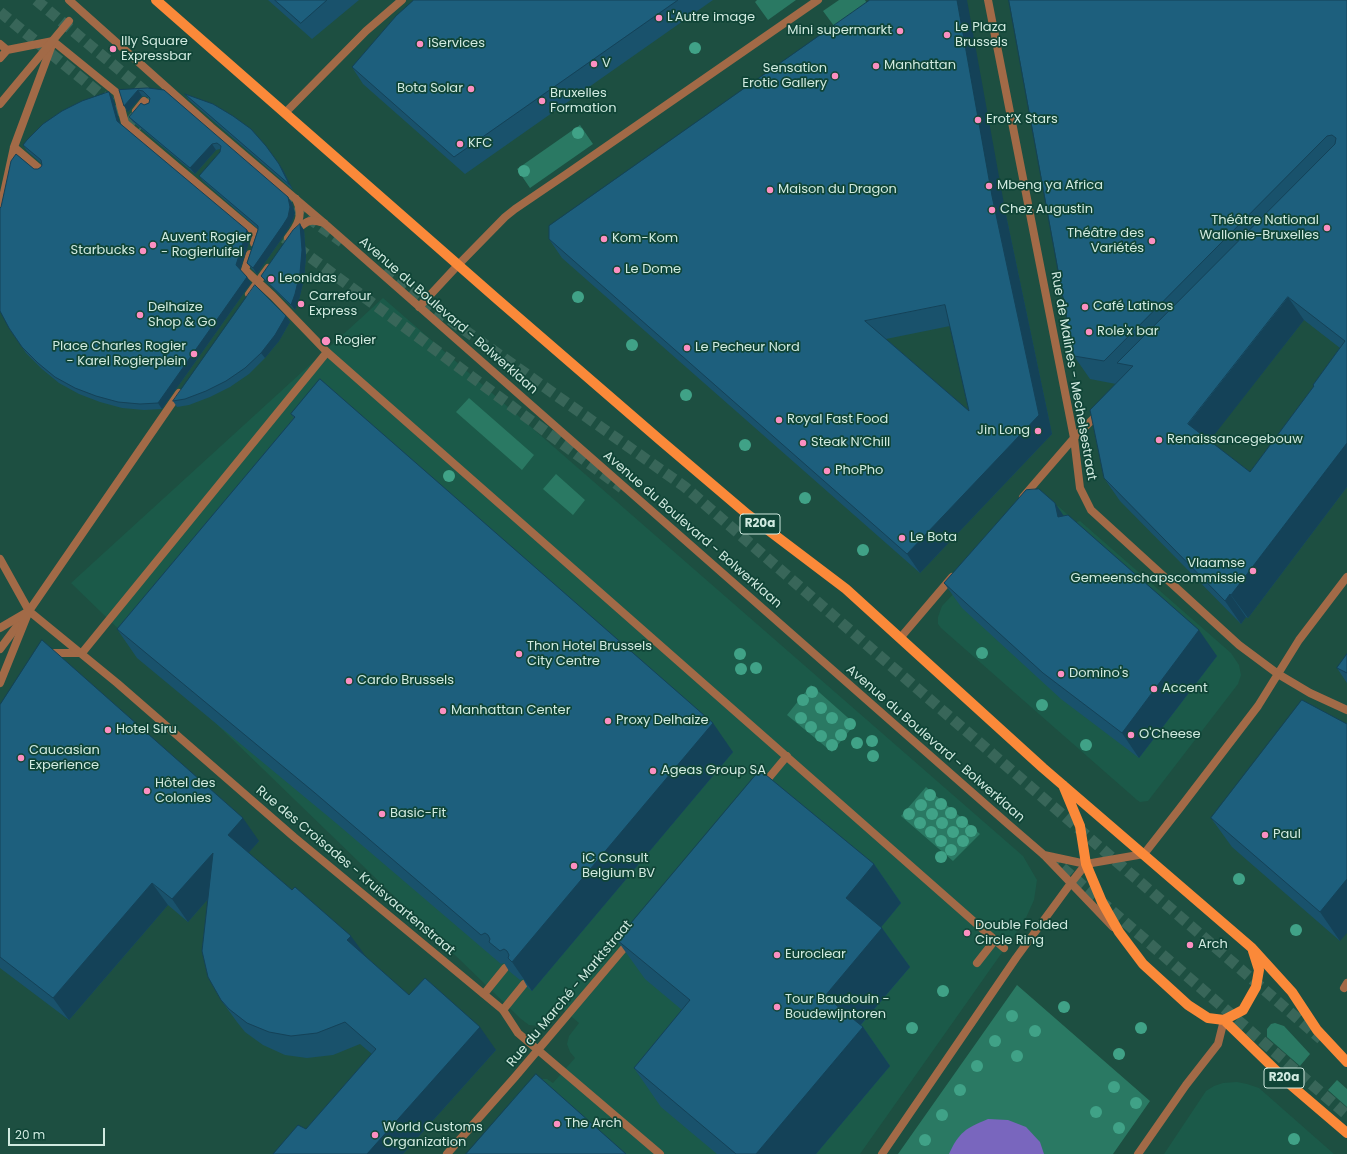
<!DOCTYPE html>
<meta charset="utf-8">
<style>
body{margin:0}
#map{position:relative;width:1347px;height:1154px;overflow:hidden;background:#1d4f41;font-family:Poppins,sans-serif}
canvas{display:block}
.scale{position:absolute;left:8px;top:1128px;width:97px;height:18px;box-sizing:border-box;border:2px solid #d0eae0;border-top:0;padding-left:5px;font-size:12px;line-height:14px;white-space:nowrap;color:#d0eae0;-webkit-text-stroke:3px #104537;paint-order:stroke}
</style>
<div id="map">
<canvas width="1347" height="1154"></canvas>
<div class="scale">20 m</div>
</div>
<script>
const c = document.querySelector('canvas').getContext('2d');
c.lineJoin = 'round';
function fillPath(path, color) {
  c.fillStyle = color;
  c.fill(path, 'evenodd');
}
function stroke(path, color, width, dash) {
  c.strokeStyle = color;
  c.lineWidth = width;
  c.lineCap = dash ? 'butt' : 'round';
  c.setLineDash(dash || []);
  c.stroke(path);
}
function label(font, color, halo, rows, align = 'center') {
  c.font = font + ' Poppins,sans-serif';
  c.lineWidth = 3.5;
  c.setLineDash([]);
  c.textBaseline = 'middle';
  c.strokeStyle = halo;
  c.fillStyle = color;
  for (const [text, x, y, turn = 0] of rows) {
    c.save();
    c.translate(x, y);
    c.rotate((+turn || 0) * Math.PI / 180);
    c.textAlign = isNaN(turn) ? turn : align;
    if (halo) c.strokeText(text, 0, 0);
    c.fillText(text, 0, 0);
    c.restore();
  }
}
fillPath(new Path2D(`
 M383 298 1023 856 1037 880 1034 900 1025 920 860 1154H481L520 1109 511 1101 531 1079H547L553 1083 575 1058 570 1052 567 1044 569 1036 579 1023 560 1007 547 1021 538 1026 529 1025 521 1019 71 583Z
 M1058 506 1076 522 1080 521 1231 653 1239 665 1241 675 1238 684 1148 801 1140 802 1137 800 941 628 938 624V617L942 606 1035 507Z
 M1237 1082 1247 1084 1259 1088 1334 1154H1164L1206 1091 1214 1086 1223 1083Z`), '#1b5a49');
fillPath(new Path2D(`
 M757 0H796L768 20 755 2Z
 M839 0H865L869 7 837 30 823 11Z
 M580 125 593 144 530 188 517 169Z
 M469 398 534 455 522 470 456 412Z
 M556 474 585 500 573 515 543 489Z
 M811 685 855 724 832 752 787 715Z
 M926 787 980 834 953 861 901 816Z
 M1017 985 1150 1101 1113 1154H898Z
 M1275 1023 1284 1026 1310 1054 1300 1066 1267 1037V1029L1271 1024Z
 M1337 1080 1347 1089V1107L1328 1090Z`), '#2a7963');
fillPath(new Path2D(`
 M988 1119 1008 1120 1026 1127 1040 1142 1044 1154H949C959 1132 966 1128 988 1119Z`), '#7966be');
stroke(new Path2D(`
 M36 0 153 98
 M0 12 142 128
 M281 198 342 242
 M271 228 622 488
 M383 272 685 487 1321 1039
 M1050 857 1347 1115`), '#386659', 11, [11, 5.5]);
stroke(new Path2D(`
 M69 0 211 127 324 223 1008 824 1044 855 1113 927
 M419 307 458 265
 M0 649 26 614
 M1044 855 1086 864
 M484 994 505 968
 M503 1010 524 984`), '#a26a47', 8);
stroke(new Path2D(`
 M0 44 7 50
 M0 58 7 50 53 41 117 93 125 123 257 234 254 243
 M136 111 144 101 149 105
 M285 113 366 31 402 0
 M14 147 41 170
 M0 211 14 147 53 42
 M250 254 245 270 273 296 327 352 1004 948
 M0 559 29 611
 M50 659 54 653H82L327 352
 M762 786 787 756
 M977 963 995 940`), '#a26a47', 8);
stroke(new Path2D(`
 M988 0 1074 438 1080 488 1091 510 1239 645 1278 674 1310 693 1347 710
 M0 104 69 21
 M295 231C307 221 309 218 324 223
 M288 238C298 225 304 215 296 199
 M458 265 505 217 515 209 565 175 818 0
 M249 294 268 268
 M1023 497 1074 438 1100 412
 M29 611 117 683 294 837 503 1010 518 1033 660 1154
 M0 628 29 611
 M901 637 952 577
 M0 683 29 611 179 393
 M1144 854 1180 808 1258 706 1299 640 1347 577
 M1344 988 1347 983
 M447 1154 515 1077 630 941`), '#a26a47', 8);
stroke(new Path2D(`
 M882 1154 1016 958 1071 883 1086 864 1144 854
 M1138 1154 1186 1085 1218 1044 1224 1020`), '#a26a47', 8);
stroke(new Path2D(`
 M156 0 497 299 660 440 747 514 846 589 1043 768 1252 948 1292 992 1317 1030 1347 1062
 M1063 785 1080 826 1086 864 1102 902 1119 932 1143 964 1188 1005 1208 1018 1224 1020 1243 1010 1256 987 1259 970 1253 951
 M1224 1020 1292 1086 1347 1133`), '#fb8939', 10);
c.fillStyle = '#40a287';
for (const [x, y] of [
 [695,48],
 [578,133],
 [524,171],
 [578,297],
 [632,345],
 [686,395],
 [745,445],
 [449,476],
 [805,498],
 [863,550],
 [982,653],
 [740,654],
 [756,668],
 [741,669],
 [812,692],
 [803,700],
 [1042,705],
 [821,708],
 [801,718],
 [832,718],
 [850,724],
 [811,727],
 [841,735],
 [821,736],
 [872,741],
 [857,743],
 [832,745],
 [1086,745],
 [873,756],
 [930,795],
 [941,804],
 [921,805],
 [951,813],
 [909,814],
 [932,814],
 [962,822],
 [920,823],
 [942,823],
 [971,831],
 [931,832],
 [953,832],
 [941,841],
 [963,841],
 [951,850],
 [941,857],
 [1239,879],
 [1296,930],
 [943,991],
 [1064,1007],
 [1012,1016],
 [912,1028],
 [1141,1028],
 [1035,1031],
 [995,1041],
 [1119,1054],
 [1017,1056],
 [977,1066],
 [1114,1087],
 [960,1090],
 [1136,1103],
 [1096,1112],
 [942,1115],
 [1119,1128],
 [1294,1139],
 [925,1140]
]) {
  c.beginPath();
  c.arc(x, y, 6, 0, 2 * Math.PI);
  c.fill();
}
fillPath(new Path2D(`
 M268 0H359L312 39Z
 M414 0H713L465 174 363 84 352 67Z
 M1347 0V487L1248 618 1246 617 1241 624 1120 501 1104 478 1116 384 1090 379 1074 356ZM1304 320 1340 348 1313 385 1314 387 1250 472 1209 441Z
 M148 88 164 90 292 203 295 213 292 222 287 231 257 274 251 268 247 263 258 229 203 181 199 176 220 152V149L216 150 195 174 133 122 129 117 144 105 149 103 150 99 147 97 142 96 128 112 119 90Z
 M109 92 113 98 120 124 251 236 240 270 247 277 251 283 162 409 144 410 122 408 100 402 79 394 59 383 42 369 26 353 9 328 34 169H38L41 167 42 165V164L27 151 23 145Z
 M185 94 283 170 293 190 189 100Z
 M1006 215 1052 434 920 573 562 258 549 239ZM950 326 969 411 886 339Z
 M304 230 306 256 304 279 299 300 295 310 265 281 261 276Z
 M286 316 290 322 279 341 265 358 249 374 230 387 210 397 189 405 177 407 173 401Z
 M320 379 733 752 532 991 528 988 523 979 520 980 509 971 504 963 501 964 336 823 137 658 117 629 294 418 291 414Z
 M1064 516 1217 656 1139 758 1061 699 962 608 944 583Z
 M1347 654V683L1337 668Z
 M0 705 259 841 248 853 366 958 409 995 496 1050 403 1154H273L306 1129 372 1054 360 1044 333 1055 307 1058 285 1055 263 1045 245 1032 237 1022 221 1000 208 899 188 922 168 905 69 1020 0 968Z
 M1347 724 1340 941 1232 847 1211 818Z
 M874 864 901 903 881 927 910 967 861 1025 863 1027 890 1066 816 1154H717L661 1107 634 1068 682 1010 645 979 617 940Z`), '#19526c');
fillPath(new Path2D(`
 M957 0H967L1006 215 1052 434 920 573 907 554 1039 415 992 196Z
 M138 90 142 96 128 112 124 106Z
 M109 92 113 98 121 127 117 121Z
 M212 144 216 150 195 174 190 168Z
 M279 164 283 170 293 190 289 184Z
 M288 197 292 203 295 213 292 222 287 231 257 274 253 268Z
 M300 224 304 230 306 256 304 279 299 300 295 310 291 305Z
 M247 230 251 236 240 271 236 265Z
 M247 277 251 283 162 409 158 403Z
 M1288 297 1304 320 1204 448 1188 424Z
 M286 316 290 322 279 341 265 358 261 353Z
 M1347 443V487L1248 618 1231 595Z
 M1055 503 1072 528 1058 517Z
 M1230 594 1246 617 1241 624 1225 601Z
 M1199 630 1217 656 1139 758 1122 733Z
 M713 723 733 752 532 991 512 962Z
 M243 818 259 841 244 858 228 835Z
 M213 853 229 875 188 922 172 899Z
 M874 864 901 903 873 937 846 898Z
 M1347 879V933L1340 941 1320 912Z
 M152 883 168 905 69 1020 53 998Z
 M882 928 910 967 852 1035 825 996Z
 M351 936 367 958 347 940Z
 M480 1027 496 1050 403 1154H367Z
 M863 1027 890 1066 816 1154H756Z`), '#144258');
const building = new Path2D(`
 M275 0H327L301 23Z
 M414 0H678L454 157 352 67 396 16Z
 M870 0H957L992 196 1039 415 907 554 549 239V226ZM945 305 969 411 865 321Z
 M1009 0H1347V443L1231 595 1230 594 1225 601 1104 478 1090 410 1133 366 1117 363 1335 144 1336 138 1332 135 1327 136 1104 361 1074 356ZM1288 297 1345 341 1313 385 1314 386 1250 472 1188 424Z
 M148 88 164 90 288 197 290 207 288 217 283 225 253 268 247 263 258 230V226L199 176 220 152 221 146 217 143 212 144 190 168 129 117 141 103 144 105 149 103 150 98 143 91 138 90 124 106 119 90Z
 M109 92 117 121 247 230 236 265 247 277 158 403 140 404 118 402 96 396 75 388 55 377 38 363 22 347 9 328 0 311V208L1 207 11 161 16 154 34 169H38L41 167 42 165 41 160 23 145 27 140 43 124 62 111 82 101Z
 M185 94 213 104 233 116 251 129 266 146 279 164 289 184Z
 M300 224 302 250 300 273 295 294 291 305 261 276 293 230Z
 M255 285 286 316 275 335 261 353 245 368 226 381 206 391 185 399 173 401Z
 M320 379 713 723 512 962 508 958 509 955 507 951 504 949 500 951 489 942 490 939 488 935 485 933 481 935 315 793 117 629 295 417 291 414Z
 M1039 489 1055 503 1058 517 1068 515 1199 630 1122 733 1043 673 944 583 1026 490Z
 M42 640 243 818 228 835 292 890 295 887 351 936 347 940 409 995 425 978 480 1027 367 1154H273L298 1125 306 1129 376 1049 345 1022 317 1033 291 1036 269 1032 247 1023 229 1009 221 1000 208 977 202 951 213 853 172 899 152 883 53 998 0 957V705Z
 M1347 654V673L1337 668Z
 M1302 700 1347 724V879L1320 912 1211 818Z
 M760 770 874 864 846 898 882 928 825 996 863 1027 756 1154H736L634 1068 690 1000 617 940Z
 M536 1074 626 1154H466Z`);
fillPath(building, '#1d5f7d');
stroke(building, '#144258', 1);
for (const [x, y, r, color] of [
 [659,18,4,"#fc8fc1"],
 [900,31,4,"#fc8fc1"],
 [947,35,4,"#fc8fc1"],
 [420,44,4,"#fc8fc1"],
 [113,49,4,"#fc8fc1"],
 [594,64,4,"#fc8fc1"],
 [876,66,4,"#fc8fc1"],
 [835,76,4,"#fc8fc1"],
 [471,89,4,"#fc8fc1"],
 [542,101,4,"#fc8fc1"],
 [978,120,4,"#fc8fc1"],
 [460,144,4,"#fc8fc1"],
 [989,186,4,"#fc8fc1"],
 [770,190,4,"#fc8fc1"],
 [992,210,4,"#fc8fc1"],
 [1327,228,4,"#fc8fc1"],
 [604,239,4,"#fc8fc1"],
 [1152,241,4,"#fc8fc1"],
 [153,245,4,"#fc8fc1"],
 [143,251,4,"#fc8fc1"],
 [617,270,4,"#fc8fc1"],
 [271,279,4,"#fc8fc1"],
 [301,304,4,"#fc8fc1"],
 [1085,307,4,"#fc8fc1"],
 [140,315,4,"#fc8fc1"],
 [1089,332,4,"#fc8fc1"],
 [326,341,5,"#fc8fc1"],
 [687,348,4,"#fc8fc1"],
 [194,354,4,"#fc8fc1"],
 [779,420,4,"#fc8fc1"],
 [1038,431,4,"#fc8fc1"],
 [1159,440,4,"#fc8fc1"],
 [803,443,4,"#fc8fc1"],
 [827,471,4,"#fc8fc1"],
 [902,538,4,"#fc8fc1"],
 [1253,571,4,"#fc8fc1"],
 [519,654,4,"#fc8fc1"],
 [1061,674,4,"#fc8fc1"],
 [349,681,4,"#fc8fc1"],
 [1154,689,4,"#fc8fc1"],
 [443,711,4,"#fc8fc1"],
 [608,721,4,"#fc8fc1"],
 [108,730,4,"#fc8fc1"],
 [1131,735,4,"#fc8fc1"],
 [21,758,4,"#fc8fc1"],
 [653,771,4,"#fc8fc1"],
 [147,791,4,"#fc8fc1"],
 [382,814,4,"#fc8fc1"],
 [1265,835,4,"#fc8fc1"],
 [574,866,4,"#fc8fc1"],
 [967,933,4,"#fc8fc1"],
 [1190,945,4,"#fc8fc1"],
 [777,955,4,"#fc8fc1"],
 [777,1007,4,"#fc8fc1"],
 [557,1124,4,"#fc8fc1"],
 [375,1135,4,"#fc8fc1"]
]) {
  const dot = new Path2D();
  dot.arc(x, y, r, 0, 2 * Math.PI);
  c.fillStyle = color;
  c.fill(dot);
  stroke(dot, '#104537', 1.5);
}
for (const [x, y, w] of [
 [760,524,40],
 [1284,1078,40]
]) {
  const box = new Path2D();
  box.roundRect(x - w / 2, y - 10, w, 20, 3);
  c.fillStyle = '#104537';
  c.fill(box);
  stroke(box, '#d0eae0', 1);
}
label('bold 12px', '#d0eae0', null, [
 ["R20a",760,524],
 ["R20a",1284,1078]
]);
label('13px', '#d0eae0', '#104537', [
 ["L'Autre image",667,18],
 ["Le Plaza",955,28],
 ["Brussels",955,43],
 ["Mini supermarkt",892,31,"right"],
 ["Illy Square",121,42],
 ["Expressbar",121,57],
 ["iServices",428,44],
 ["V",602,64],
 ["Manhattan",884,66],
 ["Sensation",827,69,"right"],
 ["Erotic Gallery",827,84,"right"],
 ["Bota Solar",463,89,"right"],
 ["Bruxelles",550,94],
 ["Formation",550,109],
 ["Erot’X Stars",986,120],
 ["KFC",468,144],
 ["Mbeng ya Africa",997,186],
 ["Maison du Dragon",778,190],
 ["Chez Augustin",1000,210],
 ["Théâtre National",1319,221,"right"],
 ["Wallonie-Bruxelles",1319,236,"right"],
 ["Théâtre des",1144,234,"right"],
 ["Variétés",1144,249,"right"],
 ["Auvent Rogier",161,238],
 ["- Rogierluifel",161,253],
 ["Kom-Kom",612,239],
 ["Starbucks",135,251,"right"],
 ["Le Dome",625,270],
 ["Leonidas",279,279],
 ["Carrefour",309,297],
 ["Express",309,312],
 ["Café Latinos",1093,307],
 ["Delhaize",148,308],
 ["Shop & Go",148,323],
 ["Role'x bar",1097,332],
 ["Rogier",335,341],
 ["Place Charles Rogier",186,347,"right"],
 ["- Karel Rogierplein",186,362,"right"],
 ["Le Pecheur Nord",695,348],
 ["Royal Fast Food",787,420],
 ["Jin Long",1030,431,"right"],
 ["Renaissancegebouw",1167,440],
 ["Steak N’Chill",811,443],
 ["PhoPho",835,471],
 ["Le Bota",910,538],
 ["Vlaamse",1245,564,"right"],
 ["Gemeenschapscommissie",1245,579,"right"],
 ["Thon Hotel Brussels",527,647],
 ["City Centre",527,662],
 ["Domino's",1069,674],
 ["Cardo Brussels",357,681],
 ["Accent",1162,689],
 ["Manhattan Center",451,711],
 ["Proxy Delhaize",616,721],
 ["Hotel Siru",116,730],
 ["O'Cheese",1139,735],
 ["Caucasian",29,751],
 ["Experience",29,766],
 ["Ageas Group SA",661,771],
 ["Hôtel des",155,784],
 ["Colonies",155,799],
 ["Basic-Fit",390,814],
 ["Paul",1273,835],
 ["iC Consult",582,859],
 ["Belgium BV",582,874],
 ["Double Folded",975,926],
 ["Circle Ring",975,941],
 ["Arch",1198,945],
 ["Euroclear",785,955],
 ["Tour Baudouin -",785,1000],
 ["Boudewijntoren",785,1015],
 ["The Arch",565,1124],
 ["World Customs",383,1128],
 ["Organization",383,1143]
], 'left');
label('13px', '#d0eae0', '#104537', [
 ["Avenue du Boulevard - Bolwerklaan",448,316,41],
 ["Rue de Malines - Mechelsestraat",1073,376,80],
 ["Avenue du Boulevard - Bolwerklaan",692,530,41],
 ["Avenue du Boulevard - Bolwerklaan",935,744,41],
 ["Rue des Croisades - Kruisvaartenstraat",355,871,40],
 ["Rue du Marché - Marktstraat",570,994,-50]
]);
</script>
